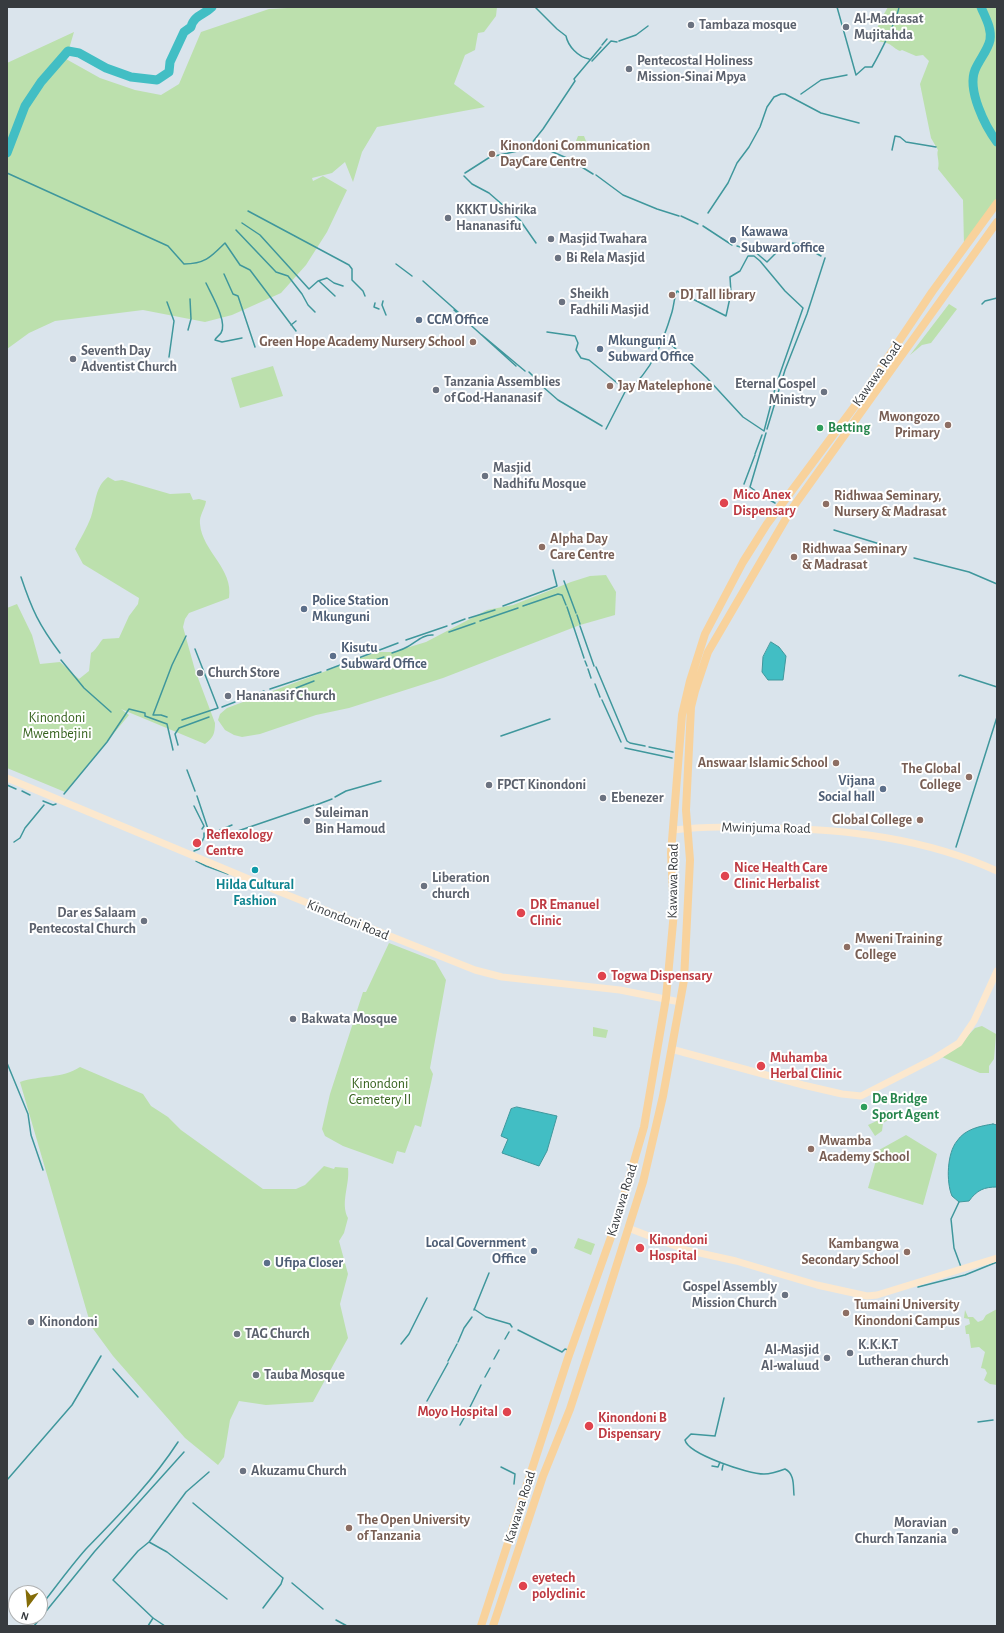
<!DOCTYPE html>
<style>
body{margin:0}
#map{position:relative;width:1004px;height:1633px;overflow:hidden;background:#dae4ec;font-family:"Alegreya Sans",sans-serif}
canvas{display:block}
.frame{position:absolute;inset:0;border:8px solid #373b3f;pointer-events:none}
.north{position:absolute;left:8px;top:1585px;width:40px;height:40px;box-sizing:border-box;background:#fff;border:1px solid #afb1b2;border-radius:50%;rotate:196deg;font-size:11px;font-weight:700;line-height:16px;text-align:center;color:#373b3f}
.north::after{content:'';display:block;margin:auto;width:14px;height:18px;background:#846c08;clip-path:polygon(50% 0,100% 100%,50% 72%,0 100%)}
</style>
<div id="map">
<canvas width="1004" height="1633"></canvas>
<div class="frame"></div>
<div class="north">N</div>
</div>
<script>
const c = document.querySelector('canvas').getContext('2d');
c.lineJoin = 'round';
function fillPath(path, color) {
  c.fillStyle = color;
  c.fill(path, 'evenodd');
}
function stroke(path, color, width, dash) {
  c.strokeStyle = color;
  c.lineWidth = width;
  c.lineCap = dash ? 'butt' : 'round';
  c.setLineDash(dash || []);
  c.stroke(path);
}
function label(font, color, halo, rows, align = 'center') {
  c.font = font + ' "Alegreya Sans",sans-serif';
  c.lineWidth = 4;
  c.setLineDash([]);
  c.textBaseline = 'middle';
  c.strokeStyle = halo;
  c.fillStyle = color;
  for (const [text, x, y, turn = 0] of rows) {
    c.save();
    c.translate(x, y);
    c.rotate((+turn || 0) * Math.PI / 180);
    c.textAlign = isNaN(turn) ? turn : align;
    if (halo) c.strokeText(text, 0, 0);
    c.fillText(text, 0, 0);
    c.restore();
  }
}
fillPath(new Path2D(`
 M306 7H497L496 16 484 32 478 33 475 50 465 55 454 84 485 107 377 127 362 152 353 182 345 162 332 173 312 178 313 181 323 176 347 190 327 232 306 265 281 293 232 315 205 322 143 310 55 321 29 333 7 349V63L74 32 66 59 100 78 135 90 161 95 179 84 201 32 269 9Z
 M888 7H997V201L964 246 963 200 938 169C940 161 936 155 938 150L931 138 920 84 929 61 923 55 916 56 902 50 900 51C895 49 893 46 889 44 882 41 879 43 873 38L881 19Z
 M578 136H584L586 141 595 142 598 146 594 149 588 142 586 148 581 146 576 141Z
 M949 304 957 309 931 343 922 345 910 355Z
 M273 366 283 396 240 408 231 378Z
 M108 477 115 481 122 480 170 494 190 493 193 500 199 499 206 501C205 509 199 515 200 524 202 551 234 569 229 598L189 613 185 619 183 627 195 670 215 723C215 734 213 738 205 744L121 709 129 715 65 792 7 768V608L17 604 32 635 40 664 60 662 79 679 89 671 91 653C97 649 99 643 103 639L119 638 129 616 138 604 139 598 83 564 75 549C80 539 87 528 91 517 96 502 95 487 108 477Z
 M606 575 616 592 615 615 580 625 443 678 349 708 316 715 260 734 242 737 234 735 225 730 218 720 220 714 227 708 377 652H393L426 642 487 610 513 605 571 582 590 576Z
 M389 943 435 961 446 980 430 1068 433 1074 421 1127 415 1125 405 1153 397 1151 393 1164 343 1146 325 1136 322 1129 330 1094 363 992H366Z
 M982 1026 996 1034 994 1059 989 1066V1073H980L942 1057 955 1049 975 1028Z
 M593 1027 608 1030 606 1038 593 1036Z
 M80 1067 143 1094 151 1106 168 1117 181 1130 263 1189H296L305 1185 324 1166 334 1169 335 1167 348 1168C350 1185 340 1203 348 1218L344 1233 339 1241 348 1274 340 1304 348 1338 313 1402 266 1405 239 1401 230 1420 224 1457 218 1465 185 1438 113 1356 91 1326 20 1082C40 1075 62 1079 80 1067Z
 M885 1117 890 1119 883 1123 882 1131 875 1136 868 1125Z
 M906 1135 937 1154 923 1205 868 1188 879 1150Z
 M578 1238 595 1244 591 1255 574 1248Z
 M997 1309V1385L990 1384 984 1380 987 1373 985 1369 981 1368 985 1352 979 1347 971 1348 969 1334H966L965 1326 970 1324 969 1319 964 1318 965 1310 968 1317H973L978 1322 983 1320 986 1315Z`), '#bce0ad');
const water = new Path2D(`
 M771 642 779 647 786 656 783 680H768L762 672 763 657Z
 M517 1107 557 1116 547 1151 539 1166 502 1153 508 1139 501 1136 511 1109Z
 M993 1124 997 1125V1187C984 1187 977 1190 969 1201L959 1202C957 1200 954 1198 952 1196 946 1182 947 1153 957 1141 965 1129 980 1126 993 1124Z`);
fillPath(water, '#42bec4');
stroke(water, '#3f979c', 1);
stroke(new Path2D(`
 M535 7 557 29 566 36C568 46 578 57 589 59
 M837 7 856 75 865 67H872C879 55 897 20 899 7
 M619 41 636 35 648 26
 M602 45 607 39
 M592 61 611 41 617 42
 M801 94 821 80 847 75
 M539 146 569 159 593 174
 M892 150 895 136 900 137 906 142 936 147
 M7 173 168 246 184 264C205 264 211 257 225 243L240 265 250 270 296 331
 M465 173 490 157 527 149 543 129 575 81 574 79 601 47
 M596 175 623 195 657 209 679 216
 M464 176 472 184 489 193 520 220 536 243
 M248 211 349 265 352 269V280L363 291 365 296
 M708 213 728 183 737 163 749 147 760 127 767 107 774 97 781 94H785L821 113 859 123
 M681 216 698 224
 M242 223 260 235 309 289 318 281 327 278 334 283 343 286
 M703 226 732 245
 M236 230 276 272 288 276 302 294 308 305 315 312
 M737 246 754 251 767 262 777 252 792 243 800 244 821 256
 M396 264 412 276
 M224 274 233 294 238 296 255 347
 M319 281 335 296
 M423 281 467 320
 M206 283C211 294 228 322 221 333 219 336 216 337 215 340L222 342 242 338
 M383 301 382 305 386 315
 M167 302 174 321 169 357
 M375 303 374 307 379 309
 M982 304 985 301 997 298
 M454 310 516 366
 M291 325 296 321
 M188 330 191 319 190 299
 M547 332 575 336 578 343 576 350 581 358 589 360 627 391C652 371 663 342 672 312 674 305 674 298 677 291L726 316 731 293 730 277 740 271 748 256H754L760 261 785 291 803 308 776 385 764 431 743 417 707 378 663 337
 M482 335 525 371
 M529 372 541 384
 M542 386 558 400 602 426
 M606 429 626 390
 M767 429 785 370 807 314 825 258
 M755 454 762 435
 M744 484 755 455
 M757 492 750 487 766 433
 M758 493 775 503
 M834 530 906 552
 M914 558 969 572 997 584
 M21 577C32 610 39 625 60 653
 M564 581 576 613
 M503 606 557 586 553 570
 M523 606 558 594 562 595 566 605
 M567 607 584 658
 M577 615 580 624
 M469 618 495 610
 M480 621 518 608
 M452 624 465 619
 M580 626 594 666
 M449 632 475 623
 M406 640 447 626
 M392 653C397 651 402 650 407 647 415 643 423 634 433 635
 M61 660 84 688 111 712
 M372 661 384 657
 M585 661 587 666
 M596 667 627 741 630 743 645 746
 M588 669 591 678
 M327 670 398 643
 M959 676 960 675 997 687
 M595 684 600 697
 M296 688 314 681
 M270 689 321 672
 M602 700 621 742
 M238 701 264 691
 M222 707 235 702
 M167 717 161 715H153L172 665 186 636
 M182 720 218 708 195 649
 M501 736 550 719
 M178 745 175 734 179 728 209 717
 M649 747 673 752
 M625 748 672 758
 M187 770 195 791
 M7 785 16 789
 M22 791 30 795
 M64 794 107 742 129 709 145 713V716L167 724 173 750
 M197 796 209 832
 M335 797 346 791 381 781
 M43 801 53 805 56 804
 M316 805 332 799
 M194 806 204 826 202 829
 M220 830 232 825
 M232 833 314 805
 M14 842 20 838 25 828 44 805
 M956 847 997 717
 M194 851 199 849 204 837V833
 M196 861 206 866 228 874
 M7 1063 28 1114 31 1135 43 1170
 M959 1202 951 1219 954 1248 961 1267
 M918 1287 965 1275 997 1262
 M474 1309 486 1317 510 1324 512 1327
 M474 1310 489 1273
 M518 1330 562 1352 565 1349 568 1350
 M505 1339 509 1332
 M458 1342 464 1328 472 1317
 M401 1344 409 1334 427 1298
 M494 1359 499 1350
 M448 1361 457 1344
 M113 1369 138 1397
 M485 1377 490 1368
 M724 1398 715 1436 691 1434 685 1440C688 1454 748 1474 764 1474 771 1474 777 1472 785 1469 795 1474 793 1486 794 1495
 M427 1401 448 1363
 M469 1409 481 1385
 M978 1422 993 1420
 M460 1425 468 1411
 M712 1466 718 1467 720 1462
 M501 1467 515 1474 514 1484
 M722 1470 723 1465
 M7 1480 72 1405 101 1356
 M193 1503 283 1578 281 1584 263 1608
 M149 1542 167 1552 227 1599
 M292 1583 323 1609
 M40 1607C55 1588 70 1567 86 1549 119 1515 152 1482 178 1442
 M336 1620 347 1626
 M34 1626 95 1551 184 1452
 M148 1626 153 1618
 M165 1626 153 1618 113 1580 138 1551 149 1542 186 1492 209 1472`), '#3f979c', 1.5);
stroke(new Path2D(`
 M981 7C985 17 992 28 990 40 988 50 979 60 975 70 967 90 985 126 997 142
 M7 153 25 106 41 82 68 51 79 53 106 68 131 77 157 80 169 72 170 62 184 32 191 27C194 15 204 15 212 7`), '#42bec4', 9);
stroke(new Path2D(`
 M7 778 280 892 475 970 502 977 620 990 680 1002
 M674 830C705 826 737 827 768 828 846 829 925 838 997 871
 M671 1049 803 1085 842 1094 861 1096 935 1058 959 1043 974 1021 997 971
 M628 1228 686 1250 736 1261 817 1285 867 1296 877 1295 997 1258`), '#fce8ce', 7);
stroke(new Path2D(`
 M481 1626 568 1358 616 1223 644 1127 666 998 674 912 671 853 682 715 690 681 705 634 743 562 767 524 860 399 932 292 997 203
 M493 1626 543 1476 570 1409 606 1299 643 1182 663 1096 684 980 690 860 686 810 691 707 695 691 708 652 791 510 997 222`), '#f8d29c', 8);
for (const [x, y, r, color] of [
 [691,25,4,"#6b7280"],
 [846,27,4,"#6b7280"],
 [629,69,4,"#6b7280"],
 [492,154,4,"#8d6e63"],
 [448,218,4,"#6b7280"],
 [551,239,4,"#6b7280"],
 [733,240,4,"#5c6f8a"],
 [558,258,4,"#6b7280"],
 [672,295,4,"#8d6e63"],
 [562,302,4,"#6b7280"],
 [419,320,4,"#5c6f8a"],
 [473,342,4,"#8d6e63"],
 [600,349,4,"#5c6f8a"],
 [73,359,4,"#6b7280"],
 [610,386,4,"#8d6e63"],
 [436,390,4,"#6b7280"],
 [824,392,4,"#6b7280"],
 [948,425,4,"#8d6e63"],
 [820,428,4,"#2e9e5b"],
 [485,476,4,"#6b7280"],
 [724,503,5,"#e0444e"],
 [826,504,4,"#8d6e63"],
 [542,547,4,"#8d6e63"],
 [794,557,4,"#8d6e63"],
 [304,609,4,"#5c6f8a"],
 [333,656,4,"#5c6f8a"],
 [200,673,4,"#6b7280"],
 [228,696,4,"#6b7280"],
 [836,763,4,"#8d6e63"],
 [969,777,4,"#8d6e63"],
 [489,785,4,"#6b7280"],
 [883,789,4,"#5c6f8a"],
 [603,798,4,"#6b7280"],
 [920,820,4,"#8d6e63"],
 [307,821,4,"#6b7280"],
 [197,843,5,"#e0444e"],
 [255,870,4,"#0f9aa8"],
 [725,876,5,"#e0444e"],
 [424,886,4,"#6b7280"],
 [521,913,5,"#e0444e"],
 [144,921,4,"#6b7280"],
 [847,947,4,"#8d6e63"],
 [602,976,5,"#e0444e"],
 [293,1019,4,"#6b7280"],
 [761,1066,5,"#e0444e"],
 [864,1107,4,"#2e9e5b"],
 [811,1149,4,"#8d6e63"],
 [640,1248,5,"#e0444e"],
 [534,1251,4,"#5c6f8a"],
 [907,1252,4,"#8d6e63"],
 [267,1263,4,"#5c6f8a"],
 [785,1295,4,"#6b7280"],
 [846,1313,4,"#8d6e63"],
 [31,1322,4,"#6b7280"],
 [237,1334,4,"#6b7280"],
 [850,1353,4,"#6b7280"],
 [827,1358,4,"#6b7280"],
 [256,1375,4,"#6b7280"],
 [507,1412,5,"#e0444e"],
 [589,1426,5,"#e0444e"],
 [243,1471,4,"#6b7280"],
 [349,1528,4,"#8d6e63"],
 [955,1531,4,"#6b7280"],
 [523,1586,5,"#e0444e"]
]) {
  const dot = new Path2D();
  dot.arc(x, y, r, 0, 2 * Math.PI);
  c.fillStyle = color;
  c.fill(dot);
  stroke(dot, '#fff', 1.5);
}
label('bold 14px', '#5b616d', '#fff', [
 ["Al-Madrasat",854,19],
 ["Mujitahda",854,35],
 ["Tambaza mosque",699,25],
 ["Pentecostal Holiness",637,61],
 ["Mission-Sinai Mpya",637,77],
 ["KKKT Ushirika",456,210],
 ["Hananasifu",456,226],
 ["Masjid Twahara",559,239],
 ["Bi Rela Masjid",566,258],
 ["Sheikh",570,294],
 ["Fadhili Masjid",570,310],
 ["Seventh Day",81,351],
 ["Adventist Church",81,367],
 ["Tanzania Assemblies",444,382],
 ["of God-Hananasif",444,398],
 ["Eternal Gospel",816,384,"right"],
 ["Ministry",816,400,"right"],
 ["Masjid",493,468],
 ["Nadhifu Mosque",493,484],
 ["Church Store",208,673],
 ["Hananasif Church",236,696],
 ["FPCT Kinondoni",497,785],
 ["Ebenezer",611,798],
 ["Suleiman",315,813],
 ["Bin Hamoud",315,829],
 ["Liberation",432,878],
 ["church",432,894],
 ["Dar es Salaam",136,913,"right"],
 ["Pentecostal Church",136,929,"right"],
 ["Bakwata Mosque",301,1019],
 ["Gospel Assembly",777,1287,"right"],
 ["Mission Church",777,1303,"right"],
 ["Kinondoni",39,1322],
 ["TAG Church",245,1334],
 ["K.K.K.T",858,1345],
 ["Lutheran church",858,1361],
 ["Al-Masjid",819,1350,"right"],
 ["Al-waluud",819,1366,"right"],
 ["Tauba Mosque",264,1375],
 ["Akuzamu Church",251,1471],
 ["Moravian",947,1523,"right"],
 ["Church Tanzania",947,1539,"right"]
], 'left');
label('bold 14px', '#785e54', '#fff', [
 ["Kinondoni Communication",500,146],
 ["DayCare Centre",500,162],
 ["DJ Tall library",680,295],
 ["Green Hope Academy Nursery School",465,342,"right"],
 ["Jay Matelephone",618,386],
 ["Mwongozo",940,417,"right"],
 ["Primary",940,433,"right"],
 ["Ridhwaa Seminary,",834,496],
 ["Nursery & Madrasat",834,512],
 ["Alpha Day",550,539],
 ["Care Centre",550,555],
 ["Ridhwaa Seminary",802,549],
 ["& Madrasat",802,565],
 ["Answaar Islamic School",828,763,"right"],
 ["The Global",961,769,"right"],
 ["College",961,785,"right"],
 ["Global College",912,820,"right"],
 ["Mweni Training",855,939],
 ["College",855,955],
 ["Mwamba",819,1141],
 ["Academy School",819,1157],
 ["Kambangwa",899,1244,"right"],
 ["Secondary School",899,1260,"right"],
 ["Tumaini University",854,1305],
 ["Kinondoni Campus",854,1321],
 ["The Open University",357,1520],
 ["of Tanzania",357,1536]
], 'left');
label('bold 14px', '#4e5e75', '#fff', [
 ["Kawawa",741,232],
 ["Subward office",741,248],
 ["CCM Office",427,320],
 ["Mkunguni A",608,341],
 ["Subward Office",608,357],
 ["Police Station",312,601],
 ["Mkunguni",312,617],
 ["Kisutu",341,648],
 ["Subward Office",341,664],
 ["Vijana",875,781,"right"],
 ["Social hall",875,797,"right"],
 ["Local Government",526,1243,"right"],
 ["Office",526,1259,"right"],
 ["Ufipa Closer",275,1263]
], 'left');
label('14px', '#373b3f', '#fff', [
 ["Kawawa Road",877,374,-55],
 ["Mwinjuma Road",766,828,1],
 ["Kawawa Road",673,881,-89],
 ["Kinondoni Road",348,920,22],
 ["Kawawa Road",622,1200,-73],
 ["Kawawa Road",520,1507,-72]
]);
label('bold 14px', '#27864d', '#fff', [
 ["Betting",828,428],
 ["De Bridge",872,1099],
 ["Sport Agent",872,1115]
], 'left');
label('bold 14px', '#be3a42', '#fff', [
 ["Mico Anex",733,495],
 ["Dispensary",733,511],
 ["Reflexology",206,835],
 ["Centre",206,851],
 ["Nice Health Care",734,868],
 ["Clinic Herbalist",734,884],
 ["DR Emanuel",530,905],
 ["Clinic",530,921],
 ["Togwa Dispensary",611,976],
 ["Muhamba",770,1058],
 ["Herbal Clinic",770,1074],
 ["Kinondoni",649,1240],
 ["Hospital",649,1256],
 ["Moyo Hospital",498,1412,"right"],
 ["Kinondoni B",598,1418],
 ["Dispensary",598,1434],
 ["eyetech",532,1578],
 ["polyclinic",532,1594]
], 'left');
label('14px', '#35611d', '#fff', [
 ["Kinondoni",57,718],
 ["Mwembejini",57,734],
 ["Kinondoni",380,1084],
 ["Cemetery II",380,1100]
]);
label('bold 14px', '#0d838f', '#fff', [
 ["Hilda Cultural",255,885],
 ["Fashion",255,901]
]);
</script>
